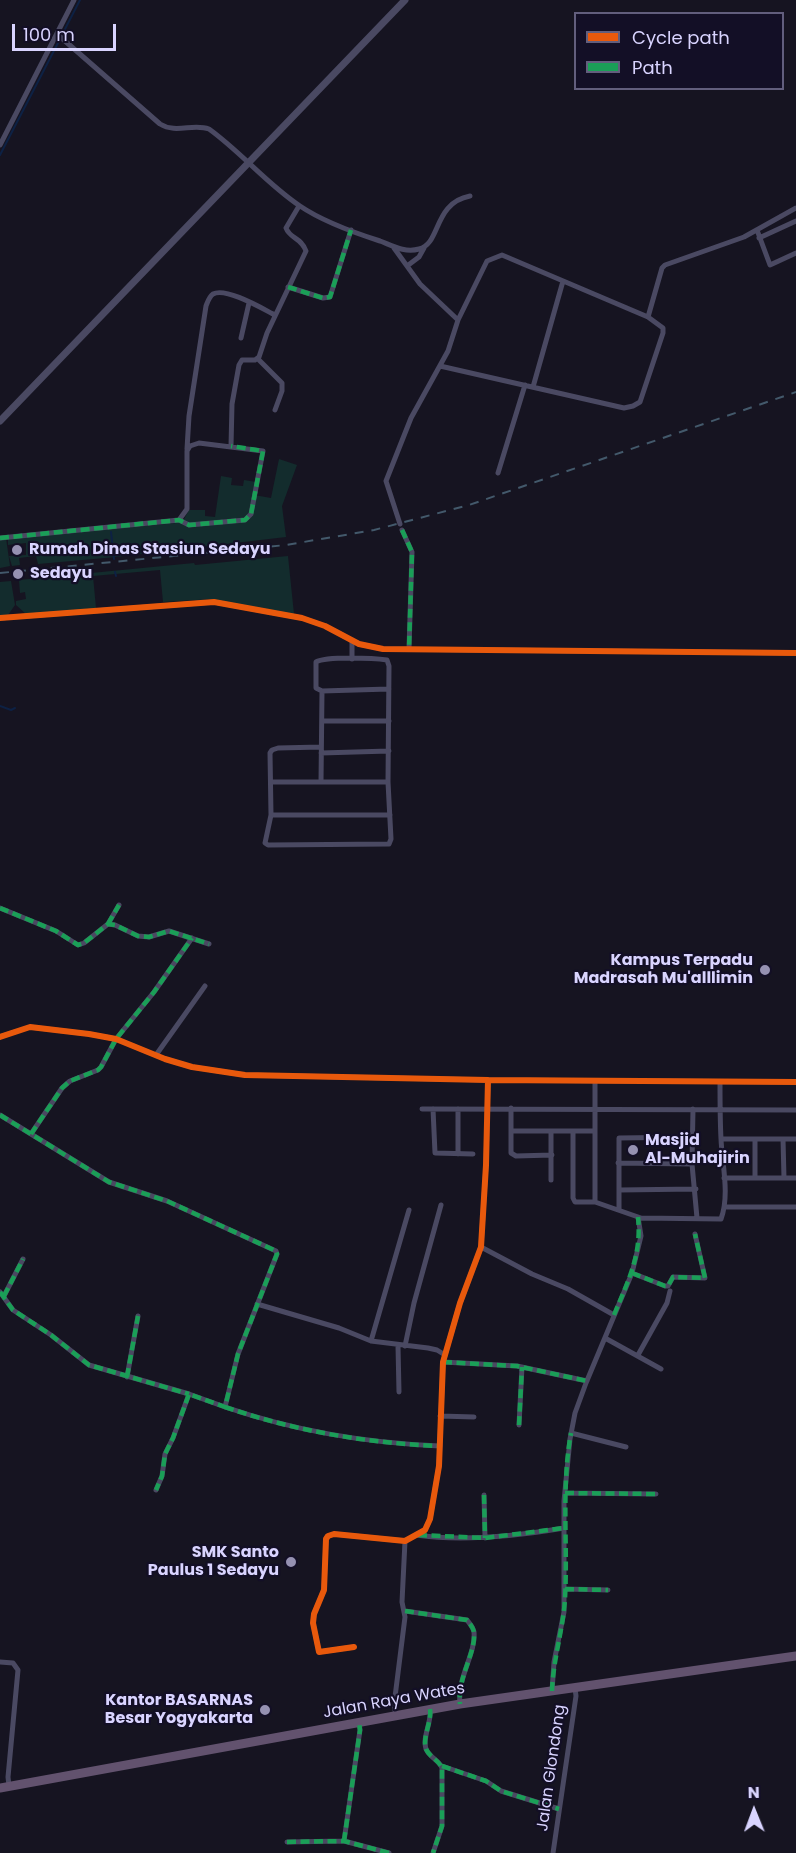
<!DOCTYPE html>
<style>
body{margin:0}
#map{position:relative;width:796px;height:1853px;overflow:hidden;background:#161421;font-family:Poppins,sans-serif}
canvas{display:block}
.legend{position:absolute;left:574px;top:12px;width:210px;height:78px;box-sizing:border-box;background:#130f26;border:2px solid #625e7d;margin:0;padding:8px 10px;list-style:none;font-size:18px;color:#d9d4ff}
.legend li{display:flex;align-items:center;gap:12px;height:30px}
.legend b{width:30px;border:2px solid #625e7d}
.north{position:absolute;left:724px;top:1781px;width:60px;height:60px;-webkit-text-stroke:4px #130f26;paint-order:stroke;rotate:359deg;font-size:16px;font-weight:700;line-height:24px;text-align:center;color:#d9d4ff}
.north::after{content:'';display:block;margin:auto;width:21px;height:27px;background:#d9d4ff;clip-path:polygon(50% 0,100% 100%,50% 72%,0 100%)}
.scale{position:absolute;left:12px;top:24px;width:104px;height:27px;box-sizing:border-box;border:3px solid #d9d4ff;border-top:0;padding-left:8px;font-size:18px;line-height:21px;white-space:nowrap;color:#d9d4ff;-webkit-text-stroke:4px #130f26;paint-order:stroke}
</style>
<div id="map">
<canvas width="796" height="1853"></canvas>
<ul class="legend">
<li><b style="height:8px;background:#e8590c"></b>Cycle path</li>
<li><b style="height:8px;background:#1a9f57"></b>Path</li>
</ul>
<div class="north">N</div>
<div class="scale">100 m</div>
</div>
<script>
const c = document.querySelector('canvas').getContext('2d');
c.lineJoin = 'round';
function fillPath(path, color) {
  c.fillStyle = color;
  c.fill(path, 'evenodd');
}
function stroke(path, color, width, dash) {
  c.strokeStyle = color;
  c.lineWidth = width;
  c.lineCap = dash ? 'butt' : 'round';
  c.setLineDash(dash || []);
  c.stroke(path);
}
function label(font, color, halo, rows, align = 'center') {
  c.font = font + ' Poppins,sans-serif';
  c.lineWidth = 4.5;
  c.setLineDash([]);
  c.textBaseline = 'middle';
  c.strokeStyle = halo;
  c.fillStyle = color;
  for (const [text, x, y, turn = 0] of rows) {
    c.save();
    c.translate(x, y);
    c.rotate((+turn || 0) * Math.PI / 180);
    c.textAlign = isNaN(turn) ? turn : align;
    if (halo) c.strokeText(text, 0, 0);
    c.fillText(text, 0, 0);
    c.restore();
  }
}
fillPath(new Path2D(`
 M279 459 297 465 282 506 286 537 116 557 38 564 36 556 19 558 20 565 12 566 9 556 26 555V543L8 545V538L177 523 183 521 189 510H205V516L215 517 221 476 232 478 231 485 243 486 244 480 256 482 254 495 271 498Z
 M6 538 10 566 0 568V539Z
 M288 556 294 614 213 599 163 602 160 570 93 576 96 608 26 614 16 605V601L26 599 25 592 20 593 19 580 194 563 195 565Z
 M11 581 15 605 8 615 0 616V582Z`), '#132c2d');
stroke(new Path2D(`
 M63 33 80 0
 M0 155 58 43
 M111 532 114 559
 M115 572 116 576
 M0 706 11 710 15 708`), '#0d2144', 2);
stroke(new Path2D(`
 M57 34 160 124C176 134 193 123 209 129 241 152 267 184 300 206 322 221 355 233 380 241 393 246 405 253 419 249 441 244 433 203 470 196
 M0 145 74 0
 M757 230 770 265 796 253
 M759 238 796 221
 M394 248 420 284 458 320 487 261 502 255 648 317 663 328V333L640 402 633 406 624 408 440 366
 M407 266 419 257 424 248
 M288 287 323 298 330 297 351 230
 M648 317 662 268 665 265 744 237 796 208
 M241 338 249 303
 M258 359 282 383V391L275 410
 M533 387 563 281
 M231 446 232 404 239 365 242 360H255L259 357 267 333 306 251C301 237 290 239 286 228L299 206
 M187 449 189 416 206 306C208 301 209 297 213 294 226 287 263 309 275 315
 M498 473 525 385
 M400 524 386 481 411 418 448 351 458 320
 M402 530 412 552 409 649
 M0 538 179 520 189 525 245 520 251 514 263 451 199 443 190 446 187 451V509L179 520
 M0 618 214 602 302 618 325 626 359 644 383 649 796 653
 M352 659V640
 M322 691 389 689
 M322 721H389
 M321 753 389 751
 M271 782H388
 M321 782 322 691 316 688V662C326 656 374 658 387 660L389 666 388 782 391 839 389 844 268 845 265 843 271 815 270 753 272 750 278 748 321 747
 M271 815H390
 M0 908 56 931 78 945 84 943 108 924 115 925 138 936 149 937 169 931 209 944
 M108 924 119 905
 M0 1037 30 1027 89 1034 116 1039 165 1059 192 1067 245 1075 488 1080 796 1082
 M156 1055 205 986
 M511 1108V1153L516 1156 552 1155
 M422 1109 796 1110
 M433 1109 435 1153 473 1154
 M458 1109V1154
 M693 1109 692 1164 697 1218
 M0 1115 109 1182 167 1201 276 1251 277 1254 238 1354 225 1407 189 1394 173 1438 165 1454 162 1476 156 1490
 M511 1131H594
 M573 1131V1198L575 1202H595L641 1218 721 1219C730 1195 722 1163 721 1139 720 1120 720 1100 720 1082
 M31 1134 62 1088 70 1081 98 1070 101 1067 116 1039 154 992 192 938
 M721 1139H796
 M783 1139 784 1178
 M618 1163 692 1164
 M724 1178H796
 M755 1178V1139
 M551 1180V1132
 M619 1190 696 1189
 M595 1202V1081
 M724 1207H796
 M619 1209V1138L691 1137
 M481 1247 532 1274 568 1289 614 1315
 M632 1273 665 1286H668L673 1277 705 1278 695 1234
 M0 1292 13 1310 51 1335 89 1365 189 1394
 M4 1296 23 1259
 M257 1304 339 1328 371 1341 428 1348 437 1350 445 1355
 M605 1338 661 1369
 M371 1341 409 1210
 M398 1346 399 1392
 M405 1346 414 1303 441 1205
 M638 1355 667 1303 670 1291
 M443 1362 517 1366 587 1381
 M127 1377 138 1316
 M225 1407C295 1431 366 1443 440 1446
 M440 1416 474 1417
 M519 1425 522 1367
 M571 1433 626 1447
 M565 1493 656 1494
 M484 1495 485 1538
 M416 1535C464 1542 517 1536 564 1528
 M565 1589 608 1590
 M405 1611 467 1620C470 1624 473 1627 474 1632 476 1654 457 1677 460 1704
 M354 1647 319 1652 313 1623 314 1614 324 1590 326 1539 328 1536 334 1534 405 1541 425 1530 430 1519 439 1466 443 1362 460 1303 481 1247 486 1165 488 1080
 M0 1662 13 1663 18 1670 8 1777 9 1786
 M552 1691 554 1662 564 1612V1501L570 1439 575 1413 586 1383 632 1273 641 1236 638 1217
 M430 1709C432 1722 422 1737 426 1749 430 1758 439 1760 442 1768V1826L433 1853
 M396 1715 394 1705 405 1617 402 1602 405 1541
 M442 1766 486 1781 501 1791 559 1809
 M344 1841 360 1730 359 1722
 M287 1842 344 1841 389 1853
 M553 1853 576 1696 575 1688`), '#4a4962', 5);
stroke(new Path2D(`
 M0 421 405 0`), '#4a4962', 7);
stroke(new Path2D(`
 M0 1788 460 1704 796 1656`), '#62526e', 9);
stroke(new Path2D(`
 M0 573 286 545 374 530 469 505 796 392`), '#43596b', 2, [9, 8]);
stroke(new Path2D(`
 M288 287 323 298 330 297 351 230
 M402 530 412 552 409 649
 M0 538 179 520 189 525 245 520 251 514 263 451 231 446
 M0 908 56 931 78 945 84 943 108 924 115 925 138 936 149 937 169 931 209 944
 M108 924 119 905
 M0 1115 109 1182 167 1201 276 1251 277 1254 238 1354 225 1407 189 1394 173 1438 165 1454 162 1476 156 1490
 M31 1134 62 1088 70 1081 98 1070 101 1067 116 1039 154 992 192 938
 M632 1273 665 1286H668L673 1277 705 1278 695 1234
 M0 1292 13 1310 51 1335 89 1365 189 1394
 M4 1296 23 1259
 M614 1315C628 1281 642 1255 638 1217
 M443 1362 517 1366 587 1381
 M127 1377 138 1316
 M225 1407C295 1431 366 1443 440 1446
 M519 1425 522 1367
 M565 1493 656 1494
 M484 1495 485 1538
 M418 1535 485 1538 564 1528
 M565 1589 608 1590
 M405 1611 467 1620C470 1624 473 1627 474 1632 476 1654 457 1677 460 1704
 M552 1691C553 1660 563 1630 565 1599 568 1543 561 1488 571 1433
 M430 1709C432 1722 422 1737 426 1749 430 1758 439 1760 442 1768V1826L433 1853
 M442 1766 486 1781 501 1791 559 1809
 M344 1841 360 1730 359 1722
 M287 1842 344 1841 389 1853`), '#1a9f57', 4.5, [9, 4.5]);
stroke(new Path2D(`
 M0 618 214 602 302 618 325 626 359 644 383 649 796 653
 M0 1037 30 1027 89 1034 116 1039 165 1059 192 1067 245 1075 488 1080 796 1082
 M354 1647 319 1652 313 1623 314 1614 324 1590 326 1539 328 1536 334 1534 405 1541 425 1530 430 1519 439 1466 443 1362 460 1303 481 1247 486 1165 488 1080`), '#e8590c', 6);
for (const [x, y, r, color] of [
 [17,550,6,"#9591b1"],
 [18,574,6,"#9591b1"],
 [765,970,6,"#9591b1"],
 [633,1150,6,"#9591b1"],
 [291,1562,6,"#9591b1"],
 [265,1710,6,"#9591b1"]
]) {
  const dot = new Path2D();
  dot.arc(x, y, r, 0, 2 * Math.PI);
  c.fillStyle = color;
  c.fill(dot);
  stroke(dot, '#130f26', 2);
}
label('bold 16px', '#d9d4ff', '#130f26', [
 ["Rumah Dinas Stasiun Sedayu",29,550],
 ["Sedayu",30,574],
 ["Kampus Terpadu",753,961,"right"],
 ["Madrasah Mu'alllimin",753,979,"right"],
 ["Masjid",645,1141],
 ["Al-Muhajirin",645,1159],
 ["SMK Santo",279,1553,"right"],
 ["Paulus 1 Sedayu",279,1571,"right"],
 ["Kantor BASARNAS",253,1701,"right"],
 ["Besar Yogyakarta",253,1719,"right"]
], 'left');
label('16px', '#d9d4ff', '#130f26', [
 ["Jalan Raya Wates",394,1701,-10],
 ["Jalan Glondong",552,1768,-82]
]);
</script>
